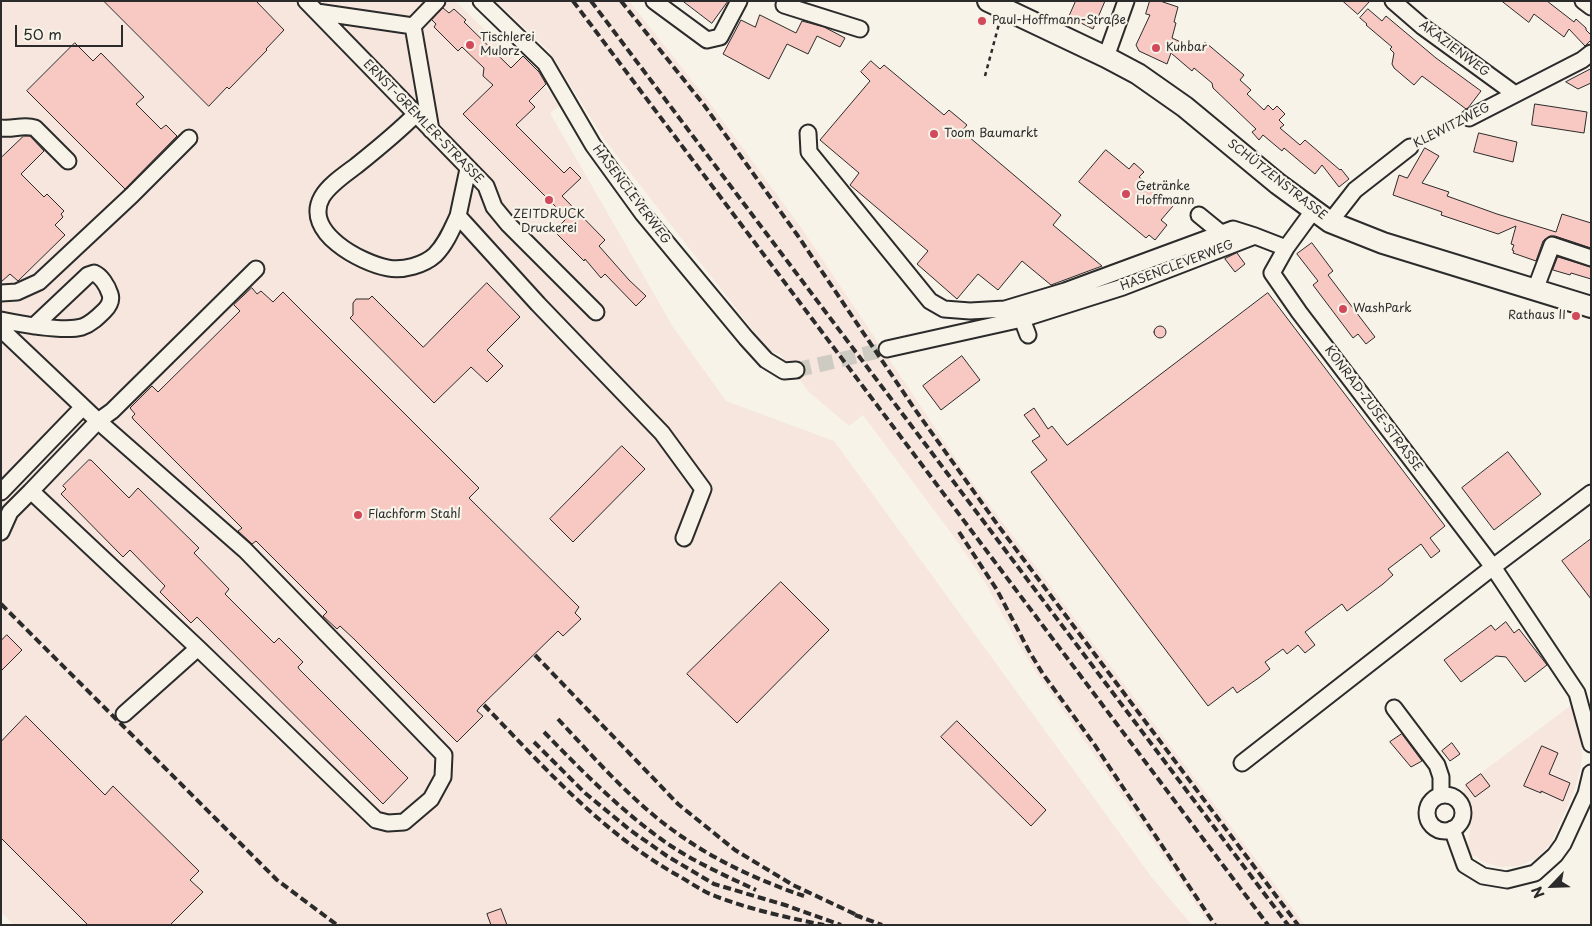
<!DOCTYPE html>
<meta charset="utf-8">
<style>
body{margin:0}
#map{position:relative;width:1592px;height:926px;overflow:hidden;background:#f7f3e8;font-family:"Playpen Sans",sans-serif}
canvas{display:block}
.frame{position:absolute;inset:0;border:2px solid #2b2b2b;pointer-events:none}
.north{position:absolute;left:1527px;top:861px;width:50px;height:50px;-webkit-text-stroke:4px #f7f3e8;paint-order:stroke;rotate:246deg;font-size:14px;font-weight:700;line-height:20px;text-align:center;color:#2b2b2b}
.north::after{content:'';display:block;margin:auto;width:18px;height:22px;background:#2b2b2b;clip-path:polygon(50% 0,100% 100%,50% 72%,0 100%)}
.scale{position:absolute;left:15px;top:25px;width:108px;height:22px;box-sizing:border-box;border:2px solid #2b2b2b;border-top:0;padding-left:6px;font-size:15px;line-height:18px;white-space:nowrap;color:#2b2b2b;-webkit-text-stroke:4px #f7f3e8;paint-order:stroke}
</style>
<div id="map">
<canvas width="1592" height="926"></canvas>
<div class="frame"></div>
<div class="north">N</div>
<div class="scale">50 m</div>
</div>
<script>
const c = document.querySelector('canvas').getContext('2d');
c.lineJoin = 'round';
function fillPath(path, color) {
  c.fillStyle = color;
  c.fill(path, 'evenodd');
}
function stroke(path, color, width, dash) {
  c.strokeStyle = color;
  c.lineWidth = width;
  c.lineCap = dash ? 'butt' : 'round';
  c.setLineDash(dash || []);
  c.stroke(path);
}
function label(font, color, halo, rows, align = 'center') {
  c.font = font + ' "Playpen Sans",sans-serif';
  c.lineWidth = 4.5;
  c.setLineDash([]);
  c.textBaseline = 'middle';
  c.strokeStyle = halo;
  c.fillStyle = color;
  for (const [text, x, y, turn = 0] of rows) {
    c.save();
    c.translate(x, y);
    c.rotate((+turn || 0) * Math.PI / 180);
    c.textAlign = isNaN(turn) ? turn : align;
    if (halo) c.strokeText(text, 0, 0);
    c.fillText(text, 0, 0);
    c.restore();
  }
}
fillPath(new Path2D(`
 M1 1H455L562 104 550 113 673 327 726 401 834 441 1153 879 1192 925H14L1 912Z
 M496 1H629L709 102 802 229 964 471 1305 925H1210L1089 747 1038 675 1019 645 986 584 957 541 863 415 849 426 810 393 780 354 770 352 604 139 549 51Z
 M1574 703 1581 731 1582 757 1580 770 1573 794 1551 843 1537 858 1519 866 1500 867 1481 861 1475 855 1471 858 1468 848 1472 810 1471 803 1464 794 1465 785Z`), '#f7e6dd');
const building = new Path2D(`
 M104 1H256L284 30 266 49 267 50 229 89 227 87 209 106Z
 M683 1H728L712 23Z
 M1076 1H1105L1093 29 1069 17Z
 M1150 1H1160L1178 7 1174 22 1176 23 1172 38 1198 50 1205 42 1244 75 1240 80 1251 90 1247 94 1264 110 1268 105 1273 110 1277 106 1285 114 1279 120 1284 125 1280 128 1300 145 1305 140 1340 170 1341 169 1349 179 1339 187 1322 165 1315 174 1284 148 1282 151 1263 135 1259 140 1252 132 1256 129 1213 88 1212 83 1194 68 1192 71 1171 53 1167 64 1139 51 1136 45 1150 15 1146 14Z
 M1343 1H1370L1358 14Z
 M1502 1H1547L1574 22 1576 19 1586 28V30L1591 35V40L1585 46 1569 29 1564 37 1534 14 1529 22Z
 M443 8 449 13 454 9 466 20 464 22 511 68 523 56 539 72 546 84 529 101 535 107 516 125 564 173 570 167 581 178 562 196 605 240 599 246 629 280 646 296 636 306 605 274 601 278 585 259 584 261 554 231 567 218 463 114 493 85 483 76 484 68 462 47 458 51 434 27 436 24 432 20Z
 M1368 9 1382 21 1386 16 1436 58 1481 91 1468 108 1466 109 1422 76 1414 85 1394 68 1392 64 1394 53 1390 49 1392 47 1366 25 1367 24 1360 18Z
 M760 15 796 33 802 21 824 27 845 38 840 47 817 36 808 54 787 44 769 79 723 54 741 20 755 27Z
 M75 43 93 61 101 53 144 97 136 104 161 129 166 125 177 136 125 189 27 91Z
 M871 61 880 69 884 65 944 115 949 110 967 125 962 131 1061 215 1053 225 1102 266 1051 285 1022 261 998 290 978 274 957 299 917 264 928 251 850 185 859 173 820 140 870 81 861 72Z
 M1591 69V83L1578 89 1566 82Z
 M1535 104 1587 112 1584 133 1532 125Z
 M1479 133 1517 142 1513 162 1474 152Z
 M24 136H30L44 151 21 174 44 197 47 194 64 211 61 214 63 217 55 225 65 235 18 281 10 274 1 282V158Z
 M1425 148 1439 156 1422 183 1449 192 1447 196 1497 214 1556 232 1562 214 1591 223V248L1555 236H1550L1543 241 1536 261 1513 253 1514 251 1512 250 1514 245 1511 244 1516 226 1498 234 1441 215 1442 212 1393 195 1399 175 1407 178Z
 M1106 150 1129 169 1134 163 1144 172 1139 177 1173 206 1161 220 1167 225 1155 240 1149 235 1146 238 1079 182Z
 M1312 243 1333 271 1328 275 1375 337 1366 344 1358 334 1353 338 1313 285 1318 281 1297 254Z
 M1237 253 1245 264 1235 272 1225 259Z
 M1558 257 1591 267V279L1571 273 1570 275 1553 270Z
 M487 283 520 317 487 350 503 366 487 382 471 367 434 403 350 318 353 315V303L356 299H369L372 296 423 347Z
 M252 288 257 294 261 291 273 302 283 292 479 488 469 498 579 607 575 613 581 619 563 636 558 631 479 708 477 711 483 716 457 742 354 639 340 626 337 629 323 616 327 612 256 541 252 544 238 531 242 528 133 419 132 417 135 414 130 408 152 386 158 392 240 311 234 305Z
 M1268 293 1445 526 1430 538 1440 551 1431 558 1421 544 1388 569 1393 575 1383 584 1347 611 1342 604 1305 632 1315 645 1305 653 1298 645 1287 654 1283 649 1265 662 1270 669 1260 677 1237 693 1233 687 1208 706 1031 472 1047 460 1032 441 1040 436 1024 415 1034 408 1048 429 1052 426 1067 445Z
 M1154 332a6 6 0 1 1 12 0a6 6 0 1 1-12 0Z
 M962 356 980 380 941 410 923 386Z
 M622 446 645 469 573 542 550 519Z
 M1508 452 1541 494 1494 530 1462 488Z
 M89 460H91L129 498 138 488 199 548 194 553 229 589 225 594 274 643 279 638 303 662 298 667 299 669 408 778 383 804 197 617 191 623 160 592 165 586 130 550 123 557 61 494 66 489 63 486Z
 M1591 539V599L1562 561Z
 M781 582 829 630 737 723 687 674Z
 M1506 622 1514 633 1519 629 1547 665 1525 682 1506 657 1496 656 1461 682 1444 660 1491 625 1495 630Z
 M7 635 22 650 1 671V641Z
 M26 716 105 795 113 786 199 871 190 880 203 892 170 925H88L1 838V742Z
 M957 721 1046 810 1031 826 941 737Z
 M1402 734 1422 761 1411 767 1390 742Z
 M1452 743 1460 754 1450 761 1442 751Z
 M1542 746 1558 753 1549 774 1570 783 1563 801 1541 791V793L1524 786Z
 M1481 774 1490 786 1475 797 1466 785Z
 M501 909 507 925H491L487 914Z`);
fillPath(building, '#f8c8c2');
stroke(building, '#2b2b2b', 1);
stroke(new Path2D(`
 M796 370 887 349`), '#cecbc2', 15, [15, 8]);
const minor = new Path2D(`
 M306 1 486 186 494 207 508 224 596 312
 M481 1 545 63 593 145 643 214 746 338 766 360 784 371 796 370
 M654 1 707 40 720 37 739 1
 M1393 1 1423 27 1515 94
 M1583 1 1591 7
 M784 5 860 29
 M317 12 413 26 437 1
 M413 26 431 130
 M1106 57 1126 1
 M416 114C397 133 376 150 356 166 344 175 329 185 322 197 302 232 361 263 388 268 403 271 424 265 435 255 446 244 452 229 458 216
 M1469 118 1582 60 1591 53
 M1 128C13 130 23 124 35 128L68 161
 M808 133 809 152 930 301 944 309 970 311 1005 309 1065 291 1233 229 1255 236
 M468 169 458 216 538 304 662 433 703 489 684 538
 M1199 215 1221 233
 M1330 222 1355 190 1410 147
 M1535 290 1552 245 1591 258
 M1 293 17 292 39 282 132 195 189 138
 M1 320C21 324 64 332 82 327 91 324 98 317 104 311 109 306 112 300 110 294 107 285 101 276 94 273L88 275 34 326
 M1 329 98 421 245 550 444 755 443 777 431 799 404 822 388 823 376 820 198 648 31 491 98 421 112 411 256 269
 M1028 335 1022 319 1123 287 1255 236 1286 248
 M887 349 1022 319
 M1 492 83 407
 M1591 493 1493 567 1577 693 1591 744
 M1 532 10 512 31 491
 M1394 708 1437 765 1441 777V795
 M124 714 198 648
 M1242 763 1493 567 1299 312 1272 273 1286 248 1313 211
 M1427 813a18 18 0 1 1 36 0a18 18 0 1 1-36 0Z
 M1452 829 1465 865 1483 876 1507 880 1535 873 1555 855 1563 844 1586 794 1591 773`);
const major = new Path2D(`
 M988 1 1106 57 1138 74 1185 107 1278 184 1330 222 1383 243 1591 307`);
stroke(minor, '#2b2b2b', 19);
stroke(major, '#2b2b2b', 24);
stroke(new Path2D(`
 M985 76 999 24
 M1423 141 1456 124`), '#2b2b2b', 2.5, [4, 4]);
stroke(minor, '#f7f3e8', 15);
stroke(major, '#f7f3e8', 20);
stroke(new Path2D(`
 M573 1 1268 925
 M591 1 1288 925
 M621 1 704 105 798 236 914 408 997 524 1298 925
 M959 532 997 590 1029 651 1043 674 1094 744 1215 925
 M1 604 277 880 337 925
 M535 655 678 804 735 850 793 885 861 917
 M484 705C544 767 601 832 677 875 688 881 699 889 710 894 747 909 785 917 824 925
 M558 719C597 761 636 806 684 838 720 863 763 882 804 896
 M544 732C584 773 624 814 671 846 697 863 728 877 756 890
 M534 742 585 793 630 830 667 856 714 884 785 905 841 925
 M855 915 882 925`), '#2b2b2b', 4, [8, 4]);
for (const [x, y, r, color] of [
 [982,21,5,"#d1495b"],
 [470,45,5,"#d1495b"],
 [1156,48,5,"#d1495b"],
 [934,134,5,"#d1495b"],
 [1126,194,5,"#d1495b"],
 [549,200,5,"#d1495b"],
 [1343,309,5,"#d1495b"],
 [1576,316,5,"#d1495b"],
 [358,515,5,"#d1495b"]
]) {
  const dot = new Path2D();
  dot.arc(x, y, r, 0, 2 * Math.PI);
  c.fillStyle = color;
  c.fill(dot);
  stroke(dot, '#f7f3e8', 2);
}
label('12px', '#2b2b2b', '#f7f3e8', [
 ["Paul-Hoffmann-Straße",992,21],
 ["Tischlerei",480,38],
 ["Mulorz",480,52],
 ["Kuhbar",1166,48],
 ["Toom Baumarkt",944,134],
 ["Getränke",1136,187],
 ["Hoffmann",1136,201],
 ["ZEITDRUCK",549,215,"center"],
 ["Druckerei",549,229,"center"],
 ["WashPark",1353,309],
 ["Rathaus II",1566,316,"right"],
 ["Flachform Stahl",368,515]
], 'left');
label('12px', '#2b2b2b', '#f7f3e8', [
 ["AKAZIENWEG",1454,49,37],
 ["ERNST-GREMLER-STRASSE",423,122,46],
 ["KLEWITZWEG",1452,126,-27],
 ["SCHÜTZENSTRASSE",1277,180,38],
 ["HASENCLEVERWEG",631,195,53],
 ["HASENCLEVERWEG",1177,266,-21],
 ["KONRAD-ZUSE-STRASSE",1373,409,53]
]);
</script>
